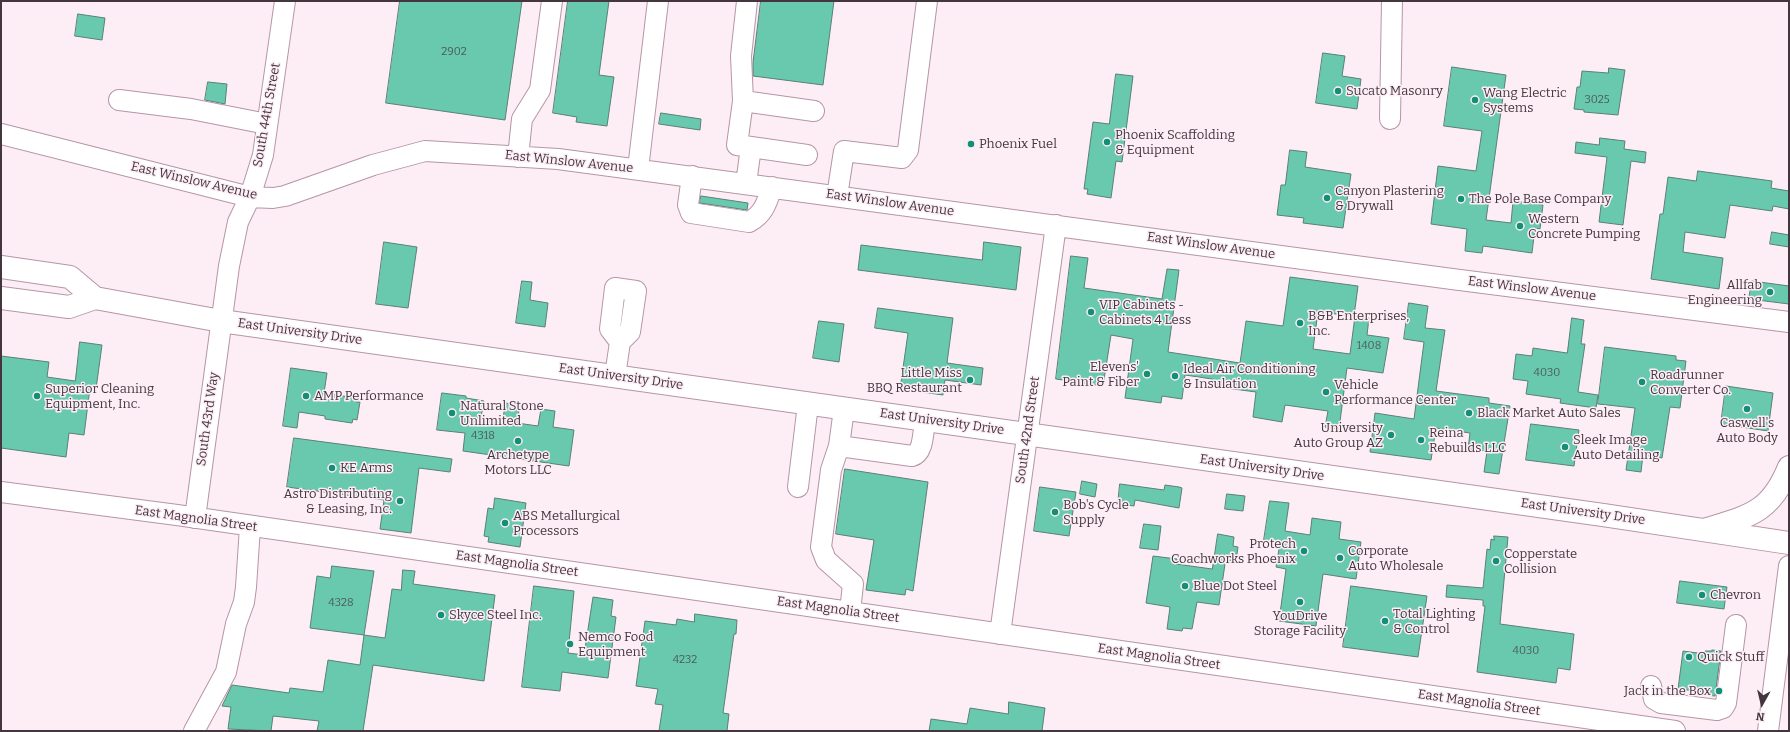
<!DOCTYPE html>
<style>
body{margin:0}
#map{position:relative;width:1790px;height:732px;overflow:hidden;background:#fdeef6;font-family:Bitter,serif}
canvas{display:block}
.frame{position:absolute;inset:0;border:2px solid #44363e;pointer-events:none}
.north{position:absolute;left:1742px;top:684px;width:40px;height:40px;-webkit-text-stroke:3px #fdeef6;paint-order:stroke;rotate:188deg;font-size:11px;font-weight:700;line-height:16px;text-align:center;color:#44363e}
.north::after{content:'';display:block;margin:auto;width:14px;height:18px;background:#44363e;clip-path:polygon(50% 0,100% 100%,50% 72%,0 100%)}
</style>
<div id="map">
<canvas width="1790" height="732"></canvas>
<div class="frame"></div>
<div class="north">N</div>
</div>
<script>
const c = document.querySelector('canvas').getContext('2d');
c.lineJoin = 'round';
function fillPath(path, color) {
  c.fillStyle = color;
  c.fill(path, 'evenodd');
}
function stroke(path, color, width, dash) {
  c.strokeStyle = color;
  c.lineWidth = width;
  c.lineCap = dash ? 'butt' : 'round';
  c.setLineDash(dash || []);
  c.stroke(path);
}
function label(font, color, halo, rows, align = 'center') {
  c.font = font + ' Bitter,serif';
  c.lineWidth = 3;
  c.setLineDash([]);
  c.textBaseline = 'middle';
  c.strokeStyle = halo;
  c.fillStyle = color;
  for (const [text, x, y, turn = 0] of rows) {
    c.save();
    c.translate(x, y);
    c.rotate((+turn || 0) * Math.PI / 180);
    c.textAlign = isNaN(turn) ? turn : align;
    if (halo) c.strokeText(text, 0, 0);
    c.fillText(text, 0, 0);
    c.restore();
  }
}
const building = new Path2D(`
 M400 1H522L505 120 386 103Z
 M568 1H609L599 75 614 77 607 126 576 122 577 117 553 113Z
 M761 1H834L823 85 753 76V63Z
 M78 14 105 18 102 40 75 36Z
 M1323 53 1345 56 1342 76 1361 79 1357 109 1316 103Z
 M1452 67 1506 75 1486 220 1511 223 1513 201 1543 205 1540 229 1535 228 1532 253 1483 246 1482 253 1465 251 1467 229 1431 224 1438 166 1476 171 1482 131 1444 126Z
 M1609 68 1625 70 1618 115 1584 112V110L1574 109 1577 87H1580L1582 71 1608 73Z
 M1116 74 1133 76 1122 162 1116 161 1111 198 1087 194 1088 189H1084L1093 122 1109 124Z
 M208 82 227 84 225 104 205 100Z
 M661 113 701 119 700 130 659 124Z
 M1600 138 1625 141 1624 149 1646 152 1645 163 1631 161 1623 225 1599 222 1607 157 1575 153 1576 142 1599 145Z
 M1290 150 1307 152 1305 167 1351 174 1343 228 1303 223 1304 218 1277 215 1281 185H1285Z
 M1698 171 1772 181 1771 188 1789 191V209L1773 206 1772 211 1730 205 1725 238 1685 232 1683 252 1723 258 1719 289 1651 279 1660 214H1663L1668 177 1696 181Z
 M701 196 748 203 747 210 700 203Z
 M1772 232 1789 235V247L1770 244Z
 M384 242 417 247 408 308 376 304Z
 M984 242 1021 247 1016 290 858 270 861 245 982 260Z
 M1071 256 1088 258 1084 288 1162 299 1167 269 1179 270 1168 352 1240 363 1246 321 1283 326 1290 277 1358 286 1354 316 1318 312 1313 349 1350 354 1355 316 1369 318 1367 335 1389 338 1383 373 1347 368 1339 429 1325 427 1328 411 1285 405 1282 422 1253 417 1256 392 1211 386 1212 379 1185 375 1182 399 1162 396 1161 403 1125 398 1133 339 1111 335 1103 386 1056 379Z
 M522 281 532 282 530 300 548 303 545 327 516 323Z
 M1752 281 1789 286V304L1749 299Z
 M1409 303 1428 306 1425 328 1445 330 1436 391 1489 398V403L1510 406 1499 474 1484 472 1487 451 1468 449 1470 433 1436 428 1431 460 1370 452 1375 413 1414 419 1424 342 1404 339Z
 M878 308 953 318 947 363 983 368 981 385 945 380 943 395 900 389 908 333 875 328Z
 M1572 318 1584 320 1581 344H1585L1578 392 1598 395 1596 408 1560 403 1561 399 1526 394 1528 381 1513 379 1516 354 1532 356 1533 348 1567 353Z
 M819 321 844 324 839 362 813 358Z
 M80 342 102 345 96 389 90 388 84 435 69 433 66 457 1 448V356L49 362 47 377 75 381Z
 M1605 347 1676 356V360L1686 361 1680 408 1670 407 1662 458 1643 455 1641 472 1626 470 1635 408 1598 404Z
 M291 368 327 373 324 393 356 398V402H360L357 420 353 419 352 423 325 419V416L299 412 297 428 283 426Z
 M1726 386 1773 393 1768 431 1721 424Z
 M442 393 466 396V398L484 401 481 417 503 420 505 403 520 405 517 423 538 426 541 409 555 411 553 427 574 430 569 466 463 451 465 433 437 430Z
 M1531 424 1579 430 1574 466 1526 460Z
 M294 438 452 459 450 472 419 468 411 533 380 529 384 500 287 487Z
 M845 469 928 482 913 591 906 589 905 595 866 590 874 540 836 534Z
 M1082 481 1097 484 1095 497 1080 494Z
 M1120 484 1164 490 1165 485 1179 487 1182 488 1179 508 1135 500 1134 506 1118 504Z
 M1040 487 1076 492 1069 536 1034 531Z
 M1227 494 1245 496 1243 511 1225 509Z
 M495 498 526 503 520 547 488 542 489 537 484 536 488 508 493 509Z
 M1270 501 1289 503 1285 531 1310 535 1312 518 1326 520 1341 522 1339 539 1361 542 1356 579 1323 574 1316 626 1279 621 1286 569 1276 567 1280 543 1264 540Z
 M1144 524 1161 526 1158 550 1140 548Z
 M1218 534 1234 537 1233 546 1238 547 1236 561H1227L1225 564 1219 605 1197 602 1192 629 1183 628 1182 631 1167 629 1170 607 1146 603 1153 556 1177 559 1176 564 1212 569Z
 M1494 536 1508 537 1500 624 1574 634 1570 670 1558 668 1556 683 1477 672 1485 606H1483V600L1446 597 1447 585 1483 588 1487 549 1490 550 1491 539 1494 540Z
 M332 566 374 571 364 635 310 628 317 576 330 578Z
 M403 570 415 571 413 584 495 595 484 681 373 665 363 731H317L319 721 273 716 271 731 228 729 231 707 222 706 232 685 289 693 290 688 323 692 328 660 360 665 364 635 385 638 392 589 401 590Z
 M1680 581 1727 587 1724 609 1677 603Z
 M534 586 574 591 568 653 584 655 593 597 613 600 611 616 616 617 608 678 562 672 560 691 522 687Z
 M1351 586 1427 596 1418 657 1343 647Z
 M695 614 737 620 736 634H734L723 713 729 714 727 731H659L663 705 655 704 658 689 636 686 645 621 676 625 677 619 694 622Z
 M1712 650 1721 651 1715 696 1704 695V692L1678 689 1683 651 1705 654V651H1712Z
 M1009 702 1045 708 1042 731H929L931 719 967 724 970 708 1008 714Z`);
fillPath(building, '#68c9ae');
stroke(building, '#5a8074', 1);
const minor = new Path2D(`
 M119 100 191 109 267 124
 M743 101 741 56 747 1
 M1390 119 1392 1
 M1 134 250 197 273 198 285 196 373 165 425 151 558 159 1452 279 1789 322
 M751 147 737 145 743 101 814 111
 M518 157 522 119 540 90 552 1
 M638 169 658 1
 M692 176 688 205 691 213 749 222C764 214 767 202 772 187
 M746 184 751 147 807 155
 M837 196 844 151 902 158 908 150 927 1
 M615 376 620 342 630 332 636 291 615 288 610 329 620 342
 M844 409 839 446 912 456C924 453 923 431 925 420
 M839 446 831 470 821 547 826 560 853 584 850 612
 M798 487 808 404
 M1 492 177 515 1675 731
 M195 518 229 266 238 222 250 197 263 155 285 1
 M1000 634 1056 225
 M1651 686 1654 699 1661 703 1717 710 1723 708 1726 703 1736 625
 M194 731 226 672 236 624 244 602 246 587 250 527
 M1768 731 1789 566`);
const major = new Path2D(`
 M1 267 70 277 95 298
 M1 298 69 307 95 298 221 321 1603 515 1789 543
 M1707 529C1750 516 1771 512 1789 467`);
stroke(minor, '#b695a7', 22);
stroke(major, '#b695a7', 24);
stroke(minor, '#fff', 20);
stroke(major, '#fff', 22);
for (const [x, y, r, color] of [
 [1338,91,4,"#128f75"],
 [1475,100,4,"#128f75"],
 [1107,142,4,"#128f75"],
 [971,144,4,"#128f75"],
 [1327,198,4,"#128f75"],
 [1461,199,4,"#128f75"],
 [1520,226,4,"#128f75"],
 [1770,292,4,"#128f75"],
 [1091,312,4,"#128f75"],
 [1300,323,4,"#128f75"],
 [1147,374,4,"#128f75"],
 [1175,376,4,"#128f75"],
 [970,380,4,"#128f75"],
 [1642,382,4,"#128f75"],
 [1326,392,4,"#128f75"],
 [37,396,4,"#128f75"],
 [306,396,4,"#128f75"],
 [1747,409,4,"#128f75"],
 [452,413,4,"#128f75"],
 [1469,413,4,"#128f75"],
 [1391,435,4,"#128f75"],
 [1421,440,4,"#128f75"],
 [518,441,4,"#128f75"],
 [1565,447,4,"#128f75"],
 [332,468,4,"#128f75"],
 [400,501,4,"#128f75"],
 [1055,512,4,"#128f75"],
 [505,523,4,"#128f75"],
 [1304,551,4,"#128f75"],
 [1340,558,4,"#128f75"],
 [1496,561,4,"#128f75"],
 [1185,586,4,"#128f75"],
 [1702,595,4,"#128f75"],
 [1300,602,4,"#128f75"],
 [441,615,4,"#128f75"],
 [1385,621,4,"#128f75"],
 [570,644,4,"#128f75"],
 [1689,657,4,"#128f75"],
 [1719,691,4,"#128f75"]
]) {
  const dot = new Path2D();
  dot.arc(x, y, r, 0, 2 * Math.PI);
  c.fillStyle = color;
  c.fill(dot);
  stroke(dot, '#fdeef6', 1.5);
}
label('11px', '#4d5b5a', null, [
 ["2902",454,52],
 ["3025",1597,100],
 ["1408",1369,346],
 ["4030",1547,373],
 ["4318",483,436],
 ["4328",341,603],
 ["4030",1526,651],
 ["4232",685,660]
]);
label('13px', '#44363e', '#fdeef6', [
 ["Sucato Masonry",1346,91],
 ["Wang Electric",1483,93],
 ["Systems",1483,108],
 ["Phoenix Scaffolding",1115,135],
 ["& Equipment",1115,150],
 ["Phoenix Fuel",979,144],
 ["Canyon Plastering",1335,191],
 ["& Drywall",1335,206],
 ["The Pole Base Company",1469,199],
 ["Western",1528,219],
 ["Concrete Pumping",1528,234],
 ["Allfab",1762,285,"right"],
 ["Engineering",1762,300,"right"],
 ["VIP Cabinets -",1099,305],
 ["Cabinets 4 Less",1099,320],
 ["B&B Enterprises,",1308,316],
 ["Inc.",1308,331],
 ["Elevens'",1139,367,"right"],
 ["Paint & Fiber",1139,382,"right"],
 ["Ideal Air Conditioning",1183,369],
 ["& Insulation",1183,384],
 ["Little Miss",962,373,"right"],
 ["BBQ Restaurant",962,388,"right"],
 ["Roadrunner",1650,375],
 ["Converter Co.",1650,390],
 ["Vehicle",1334,385],
 ["Performance Center",1334,400],
 ["Superior Cleaning",45,389],
 ["Equipment, Inc.",45,404],
 ["AMP Performance",314,396],
 ["Natural Stone",460,406],
 ["Unlimited",460,421],
 ["Black Market Auto Sales",1477,413],
 ["Caswell's",1747,423,"center"],
 ["Auto Body",1747,438,"center"],
 ["University",1383,428,"right"],
 ["Auto Group AZ",1383,443,"right"],
 ["Reina",1429,433],
 ["Rebuilds LLC",1429,448],
 ["Sleek Image",1573,440],
 ["Auto Detailing",1573,455],
 ["Archetype",518,455,"center"],
 ["Motors LLC",518,470,"center"],
 ["KE Arms",340,468],
 ["Astro Distributing",392,494,"right"],
 ["& Leasing, Inc.",392,509,"right"],
 ["Bob's Cycle",1063,505],
 ["Supply",1063,520],
 ["ABS Metallurgical",513,516],
 ["Processors",513,531],
 ["Protech",1296,544,"right"],
 ["Coachworks Phoenix",1296,559,"right"],
 ["Corporate",1348,551],
 ["Auto Wholesale",1348,566],
 ["Copperstate",1504,554],
 ["Collision",1504,569],
 ["Blue Dot Steel",1193,586],
 ["Chevron",1710,595],
 ["Total Lighting",1393,614],
 ["& Control",1393,629],
 ["Skyce Steel Inc.",449,615],
 ["YouDrive",1300,616,"center"],
 ["Storage Facility",1300,631,"center"],
 ["Nemco Food",578,637],
 ["Equipment",578,652],
 ["Quick Stuff",1697,657],
 ["Jack in the Box",1711,691,"right"]
], 'left');
label('13px', '#44363e', '#fdeef6', [
 ["South 44th Street",267,115,-80],
 ["East Winslow Avenue",569,162,6],
 ["East Winslow Avenue",194,181,13],
 ["East Winslow Avenue",890,203,8],
 ["East Winslow Avenue",1211,246,8],
 ["East Winslow Avenue",1532,289,7],
 ["East University Drive",300,332,8],
 ["East University Drive",621,377,8],
 ["South 43rd Way",208,419,-82],
 ["East University Drive",942,422,8],
 ["South 42nd Street",1028,430,-82],
 ["East University Drive",1262,468,8],
 ["East University Drive",1583,512,8],
 ["East Magnolia Street",196,519,8],
 ["East Magnolia Street",517,564,8],
 ["East Magnolia Street",838,610,8],
 ["East Magnolia Street",1159,657,8],
 ["East Magnolia Street",1479,703,8]
]);
</script>
